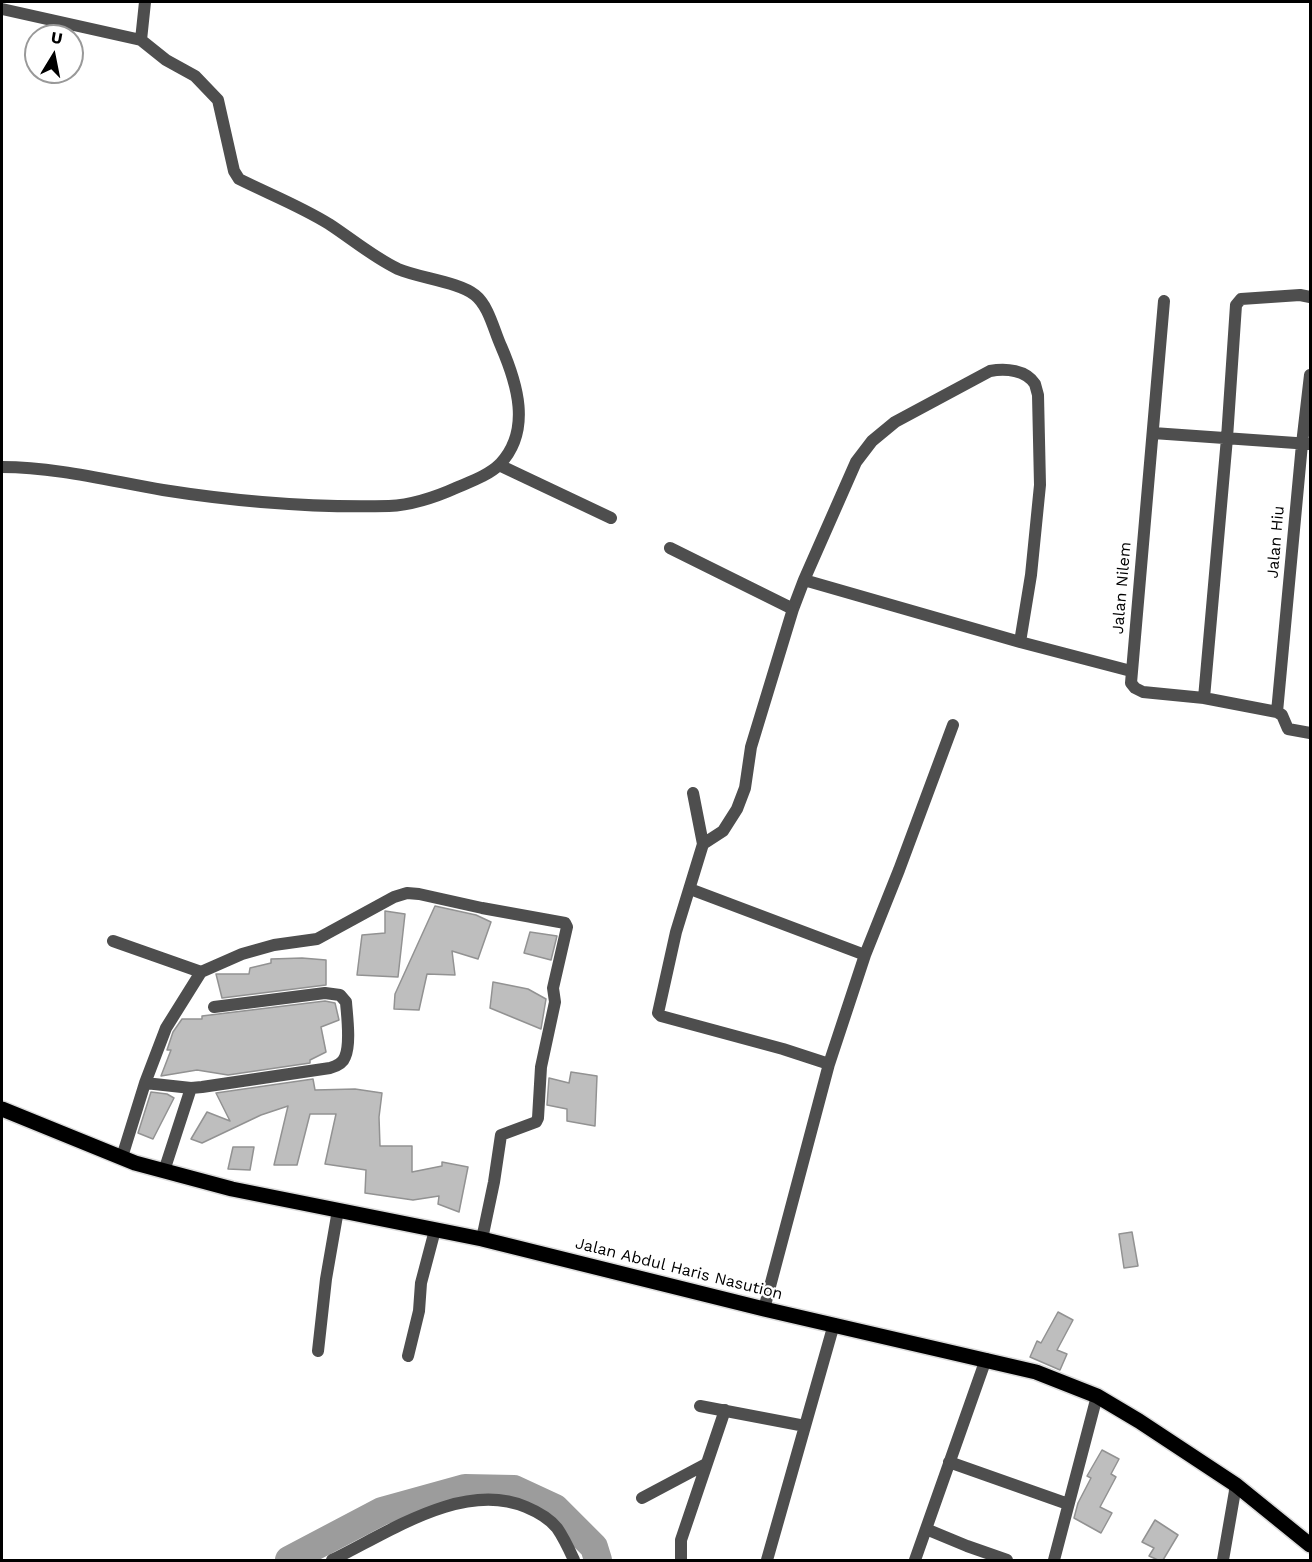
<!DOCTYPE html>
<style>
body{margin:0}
#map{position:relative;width:1312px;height:1562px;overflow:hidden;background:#fff;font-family:"Work Sans",sans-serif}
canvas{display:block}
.frame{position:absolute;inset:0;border:3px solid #000;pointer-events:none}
.north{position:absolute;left:24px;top:24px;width:60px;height:60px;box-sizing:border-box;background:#fff;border:2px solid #999;border-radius:50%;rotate:10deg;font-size:16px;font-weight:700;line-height:24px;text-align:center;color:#000}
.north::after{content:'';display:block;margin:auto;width:21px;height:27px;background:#000;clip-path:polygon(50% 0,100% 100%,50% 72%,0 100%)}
</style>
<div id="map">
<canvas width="1312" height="1562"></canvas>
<div class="frame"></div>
<div class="north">U</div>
</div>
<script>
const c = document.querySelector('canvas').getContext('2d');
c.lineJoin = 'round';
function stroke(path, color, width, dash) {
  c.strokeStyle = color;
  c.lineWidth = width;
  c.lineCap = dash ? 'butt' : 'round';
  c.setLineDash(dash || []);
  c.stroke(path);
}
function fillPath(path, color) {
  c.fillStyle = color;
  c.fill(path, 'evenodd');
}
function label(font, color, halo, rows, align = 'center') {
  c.font = font + ' "Work Sans",sans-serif';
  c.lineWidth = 4.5;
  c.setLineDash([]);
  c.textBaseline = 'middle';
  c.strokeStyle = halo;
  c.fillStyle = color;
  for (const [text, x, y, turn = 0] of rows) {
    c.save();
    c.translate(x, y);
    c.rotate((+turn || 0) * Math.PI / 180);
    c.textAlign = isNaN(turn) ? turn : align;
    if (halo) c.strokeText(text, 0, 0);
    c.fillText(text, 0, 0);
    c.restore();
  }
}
stroke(new Path2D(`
 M289 1560 382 1511 465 1488 514 1489 555 1508 594 1547 598 1560`), '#9c9c9c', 28);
const building = new Path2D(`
 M435 906 476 915 491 922 478 959 452 951 455 975 427 974 419 1010 394 1009 395 994Z
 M385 911 405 914 398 977 357 975 362 935 385 933Z
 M530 932 557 936 551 960 524 953Z
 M302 958 326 960V985L222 998 216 974H249L250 968 271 963V959Z
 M493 982 528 989 546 999 541 1029 490 1008Z
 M325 1001 335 1003 339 1020 321 1027 326 1052 310 1060V1063L228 1075 197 1070 161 1076 171 1050H167L173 1032 182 1019H202V1016Z
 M571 1072 597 1076 595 1126 567 1121V1109L547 1105 549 1078 569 1083Z
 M313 1079 315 1090 355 1089 382 1093 379 1117 380 1146H412V1172L442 1166V1162L468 1167 459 1212 438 1204 439 1196 413 1200 365 1193 366 1170 325 1164 336 1114H310L297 1165H274L288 1106 261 1115 202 1143 191 1139 207 1112 230 1121 216 1093Z
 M151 1092 167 1094 174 1098 153 1139 138 1133Z
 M233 1147H254L250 1170 228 1169Z
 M1132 1232 1138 1266 1124 1268 1119 1234Z
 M1058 1312 1073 1320 1057 1350 1067 1354 1060 1370 1030 1357 1037 1341 1041 1343Z
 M1102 1450 1119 1459 1111 1474 1116 1477 1100 1507 1112 1513 1101 1533 1074 1518 1078 1503 1091 1478 1087 1476Z
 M1155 1520 1178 1535 1163 1560H1158L1149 1556 1154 1548 1142 1542Z`);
fillPath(building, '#bebebe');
stroke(building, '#929292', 1.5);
const primary = new Path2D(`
 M2 1109 135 1163 232 1189 482 1239 764 1309 1036 1372 1097 1396 1139 1421 1236 1485 1310 1545`);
stroke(primary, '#dbdbdb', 18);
stroke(new Path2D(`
 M2 9 141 40 166 60 195 76 218 100 234 171 239 179C269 194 300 206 329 224 352 239 373 257 398 269 419 278 459 282 475 295 489 306 494 331 501 346 517 383 532 430 500 464 489 475 472 481 458 487 436 497 413 505 389 506 312 508 239 502 163 490 110 481 56 467 2 467
 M141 40 145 2
 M1164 301 1131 683 1135 688 1143 692 1204 698 1277 712 1282 715 1288 729 1310 733
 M1153 433 1310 444
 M499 465 611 518
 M670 548 793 609 804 580 856 462 872 441 895 422 990 371C1006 368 1026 370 1035 384L1038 395 1040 485 1031 575 1020 642
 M804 580 1020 642 1131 671
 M1204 698 1227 438 1236 305 1241 299 1300 295 1310 297
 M1277 712 1302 444 1310 375
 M693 793 703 844 676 932 658 1013 661 1016 783 1049 829 1064 764 1309
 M703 844 723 831 737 809 745 788 751 747 793 609
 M690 889 865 955
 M113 941 201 972
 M829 1064 865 955 899 870 953 725
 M145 1083 191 1088 202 1087 330 1068C337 1066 343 1063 345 1057 351 1044 347 1016 346 1002L340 995 325 993 214 1007
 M122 1157 145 1083 166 1028 201 972 242 954 274 945 317 939 394 897 407 893 419 894 482 908 565 923 567 927 553 988 555 1002 541 1067 538 1118 536 1122 501 1135 494 1182 482 1239
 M164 1171 191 1088
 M318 1351 326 1279 338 1210
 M408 1356 419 1311 421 1283 435 1230
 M700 1406 805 1426
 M949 1462 1068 1504
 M642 1498 706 1464
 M926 1529 967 1546 1007 1560
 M332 1560C388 1533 463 1480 526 1507 538 1512 549 1518 557 1528 564 1538 569 1549 574 1560
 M681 1560V1540L725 1410
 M767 1560 834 1324
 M915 1560 986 1359
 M1054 1560 1097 1396
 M1223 1560 1236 1485`), '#4e4e4e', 12);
stroke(primary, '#000', 15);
label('16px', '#000', '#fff', [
 ["Jalan Hiu",1276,542,-85],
 ["Jalan Nilem",1122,588,-85],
 ["Jalan Abdul Haris Nasution",679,1269,14]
]);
</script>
